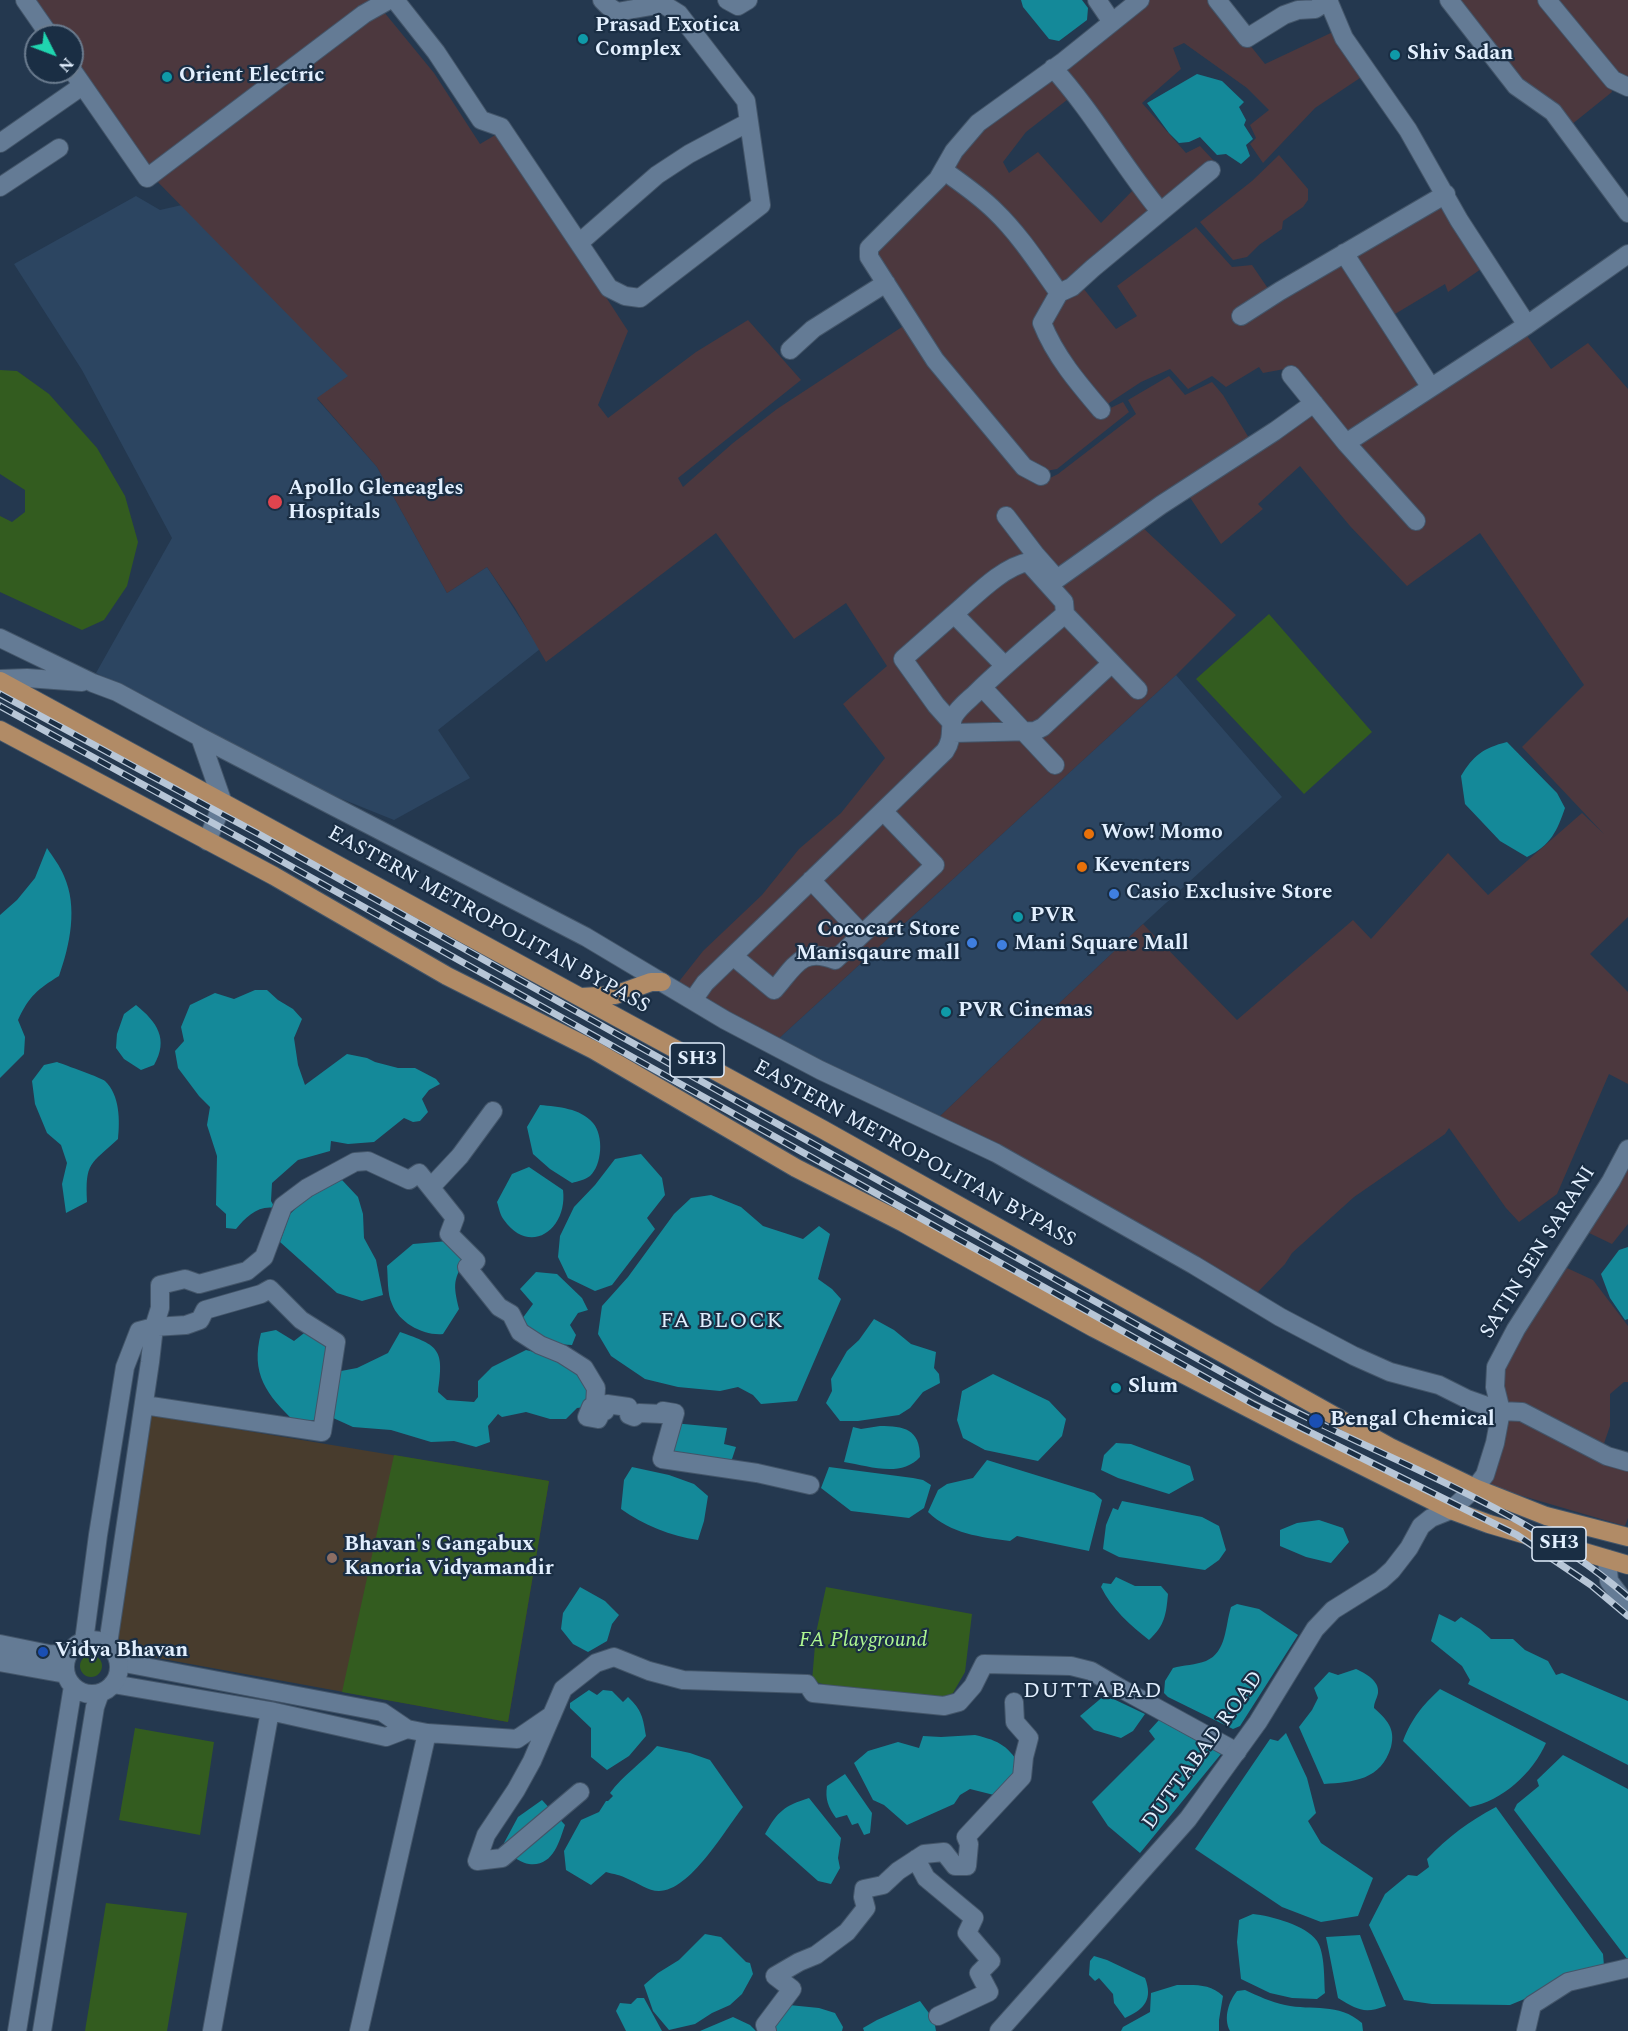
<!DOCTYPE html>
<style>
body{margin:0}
#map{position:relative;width:1628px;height:2031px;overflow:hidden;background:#24384f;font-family:Spectral,serif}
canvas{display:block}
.north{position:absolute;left:24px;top:24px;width:60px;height:60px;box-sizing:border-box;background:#1a2e44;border:2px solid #6a7b8e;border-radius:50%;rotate:132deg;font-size:16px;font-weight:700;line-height:24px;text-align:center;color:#e2effe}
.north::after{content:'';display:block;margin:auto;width:21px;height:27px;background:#20d5b0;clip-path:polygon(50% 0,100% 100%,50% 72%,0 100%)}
</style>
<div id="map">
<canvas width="1628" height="2031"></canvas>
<div class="north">N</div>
</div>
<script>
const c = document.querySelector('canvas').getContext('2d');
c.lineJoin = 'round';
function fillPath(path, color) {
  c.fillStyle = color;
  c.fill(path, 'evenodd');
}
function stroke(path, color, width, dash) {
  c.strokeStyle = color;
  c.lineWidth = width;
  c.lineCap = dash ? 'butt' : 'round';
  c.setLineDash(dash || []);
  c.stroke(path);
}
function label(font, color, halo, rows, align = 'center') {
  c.font = font + ' Spectral,serif';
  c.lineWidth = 4.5;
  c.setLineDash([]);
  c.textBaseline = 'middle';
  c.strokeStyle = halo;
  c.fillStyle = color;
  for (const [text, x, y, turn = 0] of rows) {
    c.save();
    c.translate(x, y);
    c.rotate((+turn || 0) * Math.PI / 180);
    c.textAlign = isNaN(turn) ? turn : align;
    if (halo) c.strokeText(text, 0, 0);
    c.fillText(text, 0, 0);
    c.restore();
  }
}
fillPath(new Path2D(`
 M136 196 160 210 182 205 349 376 317 399 377 467 447 593 487 567 540 649 438 730 470 778 394 820 307 785 96 673 172 538 82 370 14 264Z
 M1176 675 1282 797 1143 924 937 1119 776 1041Z`), '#2c4561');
fillPath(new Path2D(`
 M28 0H373L384 12 434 73 480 144 497 134 559 225 628 331 598 405 608 418 696 352 748 320 801 380 678 478 683 487 733 443 777 409 908 323 1044 481 1058 474 1136 414 1128 400 1169 376 1185 395 1212 382 1223 395 1252 443 1058 575 1060 589 1141 526 1236 615 1176 675 776 1041 677 984 703 951 762 895 799 849 841 813 885 758 843 704 887 666 846 603 794 639 716 533 546 662 515 608 487 567 447 593 377 467 317 398 348 376 148 172 72 63V36H53Z
 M1149 0H1214L1265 64 1335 31 1366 74 1315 108 1263 163 1250 144 1256 138 1250 125 1269 110 1247 88 1184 43 1173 48 1181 69 1142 103 1186 153 1200 146 1214 161 1160 205 1060 68Z
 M1452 0H1542L1610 84 1612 92 1571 125 1520 85Z
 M1552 0H1628V82L1615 77Z
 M1053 76 1072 96 1026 132 1003 162 1009 173 1038 152 1101 223 1135 188 1153 210 1070 284H1060L949 171 980 127Z
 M1279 155 1308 189V200L1303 207 1283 221 1282 229 1259 245 1247 257 1233 260 1200 222 1252 181Z
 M947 179 976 197 1055 294 1037 323 1100 413 1123 402 1129 412 1057 469 1040 472 939 357 874 256 877 247Z
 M1444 202 1481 269 1448 292 1445 284 1390 317 1350 254Z
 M1196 227 1232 267 1252 265 1269 290 1233 316 1236 324 1344 258 1425 385 1347 438 1290 368 1263 373 1259 367 1226 387 1212 376 1188 389 1170 369 1141 382 1103 407 1056 344 1048 321 1063 296 1083 288 1116 329 1137 316 1117 286Z
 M1525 333 1551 369 1588 343 1628 389V917L1590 954 1628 992V1084L1609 1074 1557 1194 1519 1222 1506 1208 1449 1128 1445 1134 1354 1197 1292 1253 1285 1264 1255 1295 937 1119 1143 924 1237 1020 1353 920 1371 939 1448 853 1488 895 1582 813 1604 834 1522 747 1584 685 1480 533 1407 586 1350 526 1300 466 1258 504 1263 509 1221 544 1189 496 1314 411 1354 443Z
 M1628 1165V1224L1612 1244 1587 1232Z
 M1567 1268 1593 1280 1628 1326V1382H1624L1610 1394V1426L1599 1458 1628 1470V1518L1625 1526 1485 1485 1502 1388 1503 1365 1524 1324Z`), '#4c383e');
fillPath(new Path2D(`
 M151 1415 549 1481 508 1722 130 1653 116 1635Z`), '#483c2d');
fillPath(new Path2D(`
 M0 370 17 371 49 394 97 448 125 496 138 542 127 586 104 620 82 630 0 592V516L12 522 25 512V490L0 474Z
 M1269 614 1372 732 1304 794 1196 679Z
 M394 1455 549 1481 508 1722 342 1692Z
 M826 1587 972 1614 965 1672 953 1693 942 1698 830 1686 812 1681 816 1633Z
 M80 1666a11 11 0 1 1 22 0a11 11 0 1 1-22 0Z
 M135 1728 214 1742 200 1835 119 1820Z
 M106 1903 187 1913 167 2031H85Z`), '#335c1f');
fillPath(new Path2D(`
 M1021 0H1082L1088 8 1087 20 1059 41 1049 39 1023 7Z
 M1197 74 1222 81 1244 102 1239 107 1246 120 1244 125 1253 139 1246 145 1250 156 1241 164 1226 154 1217 155 1200 137 1189 142 1179 143 1169 133 1147 103Z
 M1507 742 1557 793 1565 808C1557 831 1551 845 1527 857L1500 841 1465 804 1461 776C1473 756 1483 748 1507 742Z
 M47 848C53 857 60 866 64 876 78 907 70 945 59 976 38 989 29 996 18 1020L25 1037 24 1054 0 1078V915L17 900 35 878Z
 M255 990H267L278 1000 293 1009 302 1019 294 1038 298 1065 305 1085 347 1054 367 1058 375 1062 398 1068H415L436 1079 440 1084 429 1090 422 1099 428 1112 420 1121 413 1122 404 1118 374 1142 348 1144 331 1141 330 1151 298 1160 272 1183 271 1201 275 1208C258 1205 246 1217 236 1229L226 1228V1214L216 1205 217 1156 207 1125 210 1107 199 1096 178 1068 175 1051 184 1041 181 1027 190 1005 215 993 234 999Z
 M136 1005C157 1022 169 1039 154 1065L141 1070 124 1059 116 1048 117 1034 124 1014Z
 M57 1062C65 1065 102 1078 105 1081 120 1095 120 1121 118 1139 90 1165 85 1162 87 1202L66 1213 62 1184 67 1163 61 1145 47 1133 35 1104 32 1081 44 1065Z
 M540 1105C559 1107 580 1108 593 1123 604 1136 602 1165 590 1176 585 1180 578 1181 572 1183L550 1169 533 1154 527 1127Z
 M641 1154 662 1178 665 1195 647 1218 655 1229 612 1285 595 1291 568 1278 558 1257 560 1236 574 1207 595 1185 615 1159Z
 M529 1167 563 1190C568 1229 530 1257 504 1220 500 1215 499 1208 497 1202L512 1174Z
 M342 1180 358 1197 363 1214 364 1238 376 1260 383 1295 362 1301 337 1293 280 1242 290 1214 313 1192Z
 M711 1195 741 1207 763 1226 803 1239 819 1226 830 1234 818 1279 832 1289 841 1299 797 1401 761 1404 753 1395 738 1387 720 1391 678 1387 645 1379 611 1356 598 1334 602 1306 628 1277 674 1214 691 1198Z
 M448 1241 467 1258C453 1279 453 1284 459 1309L443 1334C424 1336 399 1323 392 1304 387 1294 388 1277 387 1266L413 1244Z
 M1628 1247V1319L1625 1320 1610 1298 1601 1274 1619 1250Z
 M536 1272 557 1274 582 1298 588 1310 578 1313 570 1325 576 1335 572 1345C547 1344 537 1337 522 1319L533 1304 520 1289Z
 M874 1319 894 1330 911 1344 936 1352 934 1368 939 1374 940 1383 923 1392 910 1408 899 1415 858 1421H840L826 1403 832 1391 831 1379 847 1351 859 1340Z
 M276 1330 294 1341 308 1330 319 1335 329 1353 315 1420 295 1422C267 1395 250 1374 261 1333Z
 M400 1332C440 1346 444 1349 438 1392L447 1400 474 1402 478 1397V1381L492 1367 526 1350 562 1359 583 1369 592 1406 577 1408 566 1419H550L526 1412 502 1417 498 1414 488 1426 490 1442 476 1447 454 1441 431 1442 391 1430 353 1427 331 1417 341 1371 357 1368 388 1353Z
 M993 1374 1049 1401 1066 1419 1062 1436 1038 1461 985 1450 963 1438 957 1420 962 1391Z
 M673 1423 727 1428 724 1444 736 1447 730 1465 666 1456Z
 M880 1426C904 1426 920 1429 920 1457 901 1478 869 1466 844 1462L853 1427 861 1429Z
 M1116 1443 1131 1444 1190 1466 1194 1480 1169 1494 1118 1478 1101 1470 1104 1455Z
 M987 1460 1094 1493 1102 1500 1089 1551 1017 1536 1010 1541C980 1537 951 1534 928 1512L938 1490 947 1484 973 1478Z
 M632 1467 669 1475 694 1484 708 1496 704 1521 698 1540C671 1536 643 1525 621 1509L624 1480Z
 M829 1467 913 1478 923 1480 931 1485 924 1508 909 1518 851 1511 821 1488Z
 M1122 1501 1202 1517 1219 1526 1226 1550 1219 1560 1205 1570 1119 1557 1103 1549 1106 1525 1113 1508 1118 1510Z
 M1319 1520 1343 1528 1349 1542 1331 1563 1306 1557 1280 1546V1530L1297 1523Z
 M1116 1577 1135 1586H1161L1168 1594C1166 1615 1165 1625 1149 1640 1130 1625 1112 1609 1101 1587L1103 1583 1111 1584Z
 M580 1587 605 1601 619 1615 612 1624 607 1641 588 1652 573 1644 561 1629 563 1613Z
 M1237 1604 1259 1609 1298 1635 1240 1726 1233 1729 1168 1697 1164 1693 1165 1681 1173 1668C1183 1665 1196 1665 1206 1661 1227 1652 1225 1626 1231 1607Z
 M1439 1614 1455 1622 1461 1617 1480 1629 1491 1639H1513L1525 1650 1548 1661 1556 1675 1562 1673 1628 1701V1765L1468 1684 1470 1680 1462 1666 1431 1641Z
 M1356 1669C1365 1673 1380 1681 1378 1693 1377 1699 1374 1702 1374 1708 1386 1719 1396 1728 1391 1747 1381 1780 1354 1782 1324 1784L1299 1727 1312 1710 1318 1698 1314 1688 1329 1672 1338 1675Z
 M1440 1689 1546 1743C1533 1773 1502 1801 1470 1807L1403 1741C1412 1718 1422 1706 1440 1689Z
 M589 1690 597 1695 603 1690 612 1691 623 1702 628 1697C642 1710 643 1718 646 1736L629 1756 607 1770 591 1757V1728L570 1708V1703Z
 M1105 1695 1145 1714 1133 1731 1121 1738 1094 1730 1080 1716Z
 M1159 1720 1221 1754 1140 1853 1108 1826 1092 1802 1155 1739 1149 1731Z
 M1286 1733 1307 1778 1316 1813 1308 1821 1321 1843 1373 1878 1358 1916 1321 1922 1282 1907 1195 1849 1270 1739 1278 1741Z
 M975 1735C1000 1741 1009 1746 1022 1769L994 1795 970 1789 960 1795 954 1804 907 1825 884 1805 873 1800 854 1763 868 1751 898 1742 919 1748 923 1736 941 1737Z
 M657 1746 690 1753 710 1760 743 1807C725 1830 690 1891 659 1891 648 1891 638 1883 628 1879 621 1875 613 1874 606 1872L591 1885 566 1870 564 1851 581 1820 599 1812 606 1801H608L613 1796 610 1793C623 1775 642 1763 657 1746Z
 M1563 1755 1628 1789V1960L1514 1810 1517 1804 1539 1786 1537 1780Z
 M845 1774 872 1813 870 1833 864 1835 858 1823 852 1825 847 1815 836 1818C828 1807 825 1799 827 1786Z
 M809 1798 841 1838 838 1858 840 1868 831 1884 818 1881 765 1834C778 1811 784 1806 809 1798Z
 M542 1800 565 1825C559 1842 553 1867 529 1864 522 1863 514 1857 507 1854L504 1843 518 1817Z
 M1496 1807 1603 1954 1604 1966 1510 2005 1432 2004 1404 2000 1369 1925 1385 1894 1408 1875 1417 1876 1429 1867 1427 1859C1449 1836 1468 1822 1496 1807Z
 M1253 1914C1271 1916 1306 1925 1317 1941 1325 1953 1324 1979 1325 1993L1317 1999 1292 1998 1270 1993 1241 1979 1237 1942 1239 1920Z
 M705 1934 721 1937 746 1962 750 1963 753 1974 742 1994 730 2005 712 2013 695 2024 669 2030 653 2011 644 1985 658 1973 679 1960Z
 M1360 1935 1386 2006C1364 2014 1358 2010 1338 1998L1326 1937Z
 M1094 1956 1107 1960 1145 1978C1153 1999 1145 2009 1125 2018L1114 2003 1113 1994 1099 1978 1095 1981 1089 1975 1090 1961Z
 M1177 1985C1194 1985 1210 1983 1223 1996L1219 2020V2031H1121L1123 2027 1150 2012 1151 1993Z
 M1245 1990C1258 1996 1271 2002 1285 2005 1313 2011 1338 2002 1362 2023L1363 2031H1230C1223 2018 1229 2001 1237 1991Z
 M637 1998H644L662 2031H626L616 2011 620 2003 631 2004Z
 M920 2001 934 2020 936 2031H864L863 2028 877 2020Z
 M789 2005 819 2008 835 2013 843 2027 842 2031H775L773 2025Z
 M733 2017 750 2025 756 2031H700Z`), '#148999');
const street = new Path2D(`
 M25 0 50 36
 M395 0 436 52 481 120 501 127 609 288 625 296 640 298 761 205 746 101 679 14 663 4 617 12 608 6 602 0
 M727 0 738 6 748 0
 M1097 0 1112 22
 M1217 0 1247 38 1284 15 1298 10 1315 9 1329 0
 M1328 0 1344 38 1408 130 1459 220 1527 325
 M1449 0 1516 86 1553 112 1628 213
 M1547 0 1613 80 1628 87
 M1053 68C1093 112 1122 165 1160 211
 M72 70 147 178 364 14 389 0
 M0 143 82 86
 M943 170C961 183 979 195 995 211 1020 235 1039 265 1059 293L1042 323C1055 356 1078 383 1101 410
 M0 187 59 148
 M579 243 657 175 689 154 749 122
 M1344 253 1430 386
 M1059 293 1072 287 1093 268 1211 170
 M1241 316 1280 291 1446 194
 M790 350 813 329 886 283
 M1291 375 1346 443 1416 521
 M1346 443 1527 325 1628 254
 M1041 476 1024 467 935 360 869 257V248L938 179 954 151 978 123 1064 61 1140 0
 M1006 516 1035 554 1057 579 1161 505 1275 431 1314 403
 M954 614C974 597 1002 567 1028 562L1064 602 1065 614
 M1112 663 1138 690
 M982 687 1055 765
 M952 723 936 705 903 659 954 614 1005 666
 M811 880 862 934
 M733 956 774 990C794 968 801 946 835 960L935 865 883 811
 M693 1000 705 983 733 956 945 751C955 736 948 726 954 716 959 707 970 699 977 692 1005 665 1035 640 1065 614L1112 663 1043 727 1035 731 953 733
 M431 1187 460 1156 493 1111
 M144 1405 322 1432 336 1342 301 1320 270 1289 261 1294 205 1310 200 1320 186 1325 154 1327 160 1308V1285L185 1279 199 1284 247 1271 264 1257 283 1206 307 1188 355 1162 368 1161 409 1180 419 1173 455 1218 449 1234 476 1261 467 1267 499 1307 511 1314 520 1332 540 1345 562 1354 584 1368 596 1388 595 1406 591 1407 587 1417 598 1419 602 1411H605L607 1404 628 1407 629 1415 634 1417 639 1413 662 1414 663 1411 675 1413 662 1459 757 1473 810 1485
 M84 1641 98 1535 125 1367 139 1331 154 1327 150 1362 108 1644
 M119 1662 382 1712 407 1729 427 1733 517 1739 552 1715
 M113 1684 270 1711 386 1737 407 1729
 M580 1792 502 1858 477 1861 486 1835 516 1790 532 1761 563 1689 596 1663 614 1657 649 1671 683 1680 807 1684 813 1693 944 1706 959 1702 973 1686 984 1664 1071 1666 1091 1671 1120 1688 1237 1752
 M916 1859 926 1878 974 1918 967 1933 991 1961 979 1973 989 1992 938 2016
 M212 2031 270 1711
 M359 2031 427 1733
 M767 2031 765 2025 792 1989 775 1976 799 1962 816 1955 847 1932 866 1908 863 1897 864 1889 883 1885 898 1871 924 1854 944 1852 955 1866H967L969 1844 966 1837 1022 1777 1024 1757 1029 1738 1015 1722 1014 1702
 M1526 2031 1532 2005 1568 1982 1628 1968`);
const secondary = new Path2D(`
 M0 638 93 683 117 692 200 737 223 803 207 841
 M0 679 27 678 82 682
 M200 737 586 937 725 1020 820 1070 996 1153 1194 1265 1280 1317 1354 1356 1390 1372 1439 1385 1467 1399 1501 1411 1522 1412 1607 1456 1628 1462
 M1607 1559 1609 1581 1628 1606
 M65 1667a27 27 0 1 1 54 0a27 27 0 1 1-54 0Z
 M0 1644 49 1654 68 1655
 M0 1662 66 1674
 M17 2031 73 1686
 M42 2031 95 1707 100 1693
 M999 2031 1188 1819 1258 1722 1315 1629 1333 1610 1381 1580 1392 1570 1409 1548 1421 1526 1431 1518 1451 1510 1475 1488 1485 1475 1495 1443 1501 1411 1495 1387 1496 1367 1516 1329 1611 1181 1628 1149`);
const primary = new Path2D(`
 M0 681 822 1129 1390 1447 1475 1488 1546 1516 1628 1537
 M0 730 274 876 447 976 594 1050 796 1168 904 1223 1094 1328 1297 1433 1451 1510 1489 1524 1628 1565
 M582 997 615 995 651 982H662`);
stroke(street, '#435569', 20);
stroke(secondary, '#435569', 20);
stroke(primary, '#435569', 20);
stroke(street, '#647b95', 18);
stroke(secondary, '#647b95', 18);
stroke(primary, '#b18b66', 18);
const rail = new Path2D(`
 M0 694 257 833 1259 1393C1382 1459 1521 1504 1628 1597
 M0 706 251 844 1253 1404 1517 1535 1591 1585 1628 1616`);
stroke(rail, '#b7c6d7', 7);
stroke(rail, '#1a2e44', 4.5, [14]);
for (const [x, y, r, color] of [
 [583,39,6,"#0f9aa8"],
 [1395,55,6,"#0f9aa8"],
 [167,77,6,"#0f9aa8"],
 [275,502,8,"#e0444e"],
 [1089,834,6,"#e8710a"],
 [1082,867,6,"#e8710a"],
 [1114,894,6,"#3f7fe0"],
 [1018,917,6,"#0f9aa8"],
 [972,943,6,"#3f7fe0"],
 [1002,945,6,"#3f7fe0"],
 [946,1012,6,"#0f9aa8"],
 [1116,1388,6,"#0f9aa8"],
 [1316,1421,8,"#1a4fb4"],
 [332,1558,6,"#8d6e63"],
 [43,1652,6,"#1a4fb4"]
]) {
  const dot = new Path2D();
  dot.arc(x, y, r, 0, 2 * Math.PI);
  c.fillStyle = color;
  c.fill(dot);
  stroke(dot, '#1a2e44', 2);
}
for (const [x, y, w] of [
 [697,1060,54],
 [1559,1544,54]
]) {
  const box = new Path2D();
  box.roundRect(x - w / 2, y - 17, w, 34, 4.5);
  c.fillStyle = '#1a2e44';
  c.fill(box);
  stroke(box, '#e2effe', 1.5);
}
label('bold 20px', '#e2effe', null, [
 ["SH3",697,1060],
 ["SH3",1559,1544]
]);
label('bold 21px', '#e2effe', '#1a2e44', [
 ["Prasad Exotica",595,27],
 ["Complex",595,51],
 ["Shiv Sadan",1407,55],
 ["Orient Electric",179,77],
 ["Apollo Gleneagles",288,490],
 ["Hospitals",288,514],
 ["Wow! Momo",1101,834],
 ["Keventers",1094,867],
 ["Casio Exclusive Store",1126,894],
 ["PVR",1030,917],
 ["Cococart Store",960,931,"right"],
 ["Manisqaure mall",960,955,"right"],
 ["Mani Square Mall",1014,945],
 ["PVR Cinemas",958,1012],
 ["Slum",1128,1388],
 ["Bengal Chemical",1330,1421],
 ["Bhavan's Gangabux",344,1546],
 ["Kanoria Vidyamandir",344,1570],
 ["Vidya Bhavan",55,1652]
], 'left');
label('21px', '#e2effe', '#1a2e44', [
 ["EASTERN METROPOLITAN BYPASS",488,921,29],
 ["EASTERN METROPOLITAN BYPASS",914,1155,29],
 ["SATIN SEN SARANI",1539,1253,-58],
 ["DUTTABAD ROAD",1204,1751,-54]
]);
label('italic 21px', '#aff791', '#1a2e44', [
 ["FA Playground",863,1642]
]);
c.letterSpacing = '1.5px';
label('22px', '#e2effe', '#1a2e44', [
 ["FA BLOCK",722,1323],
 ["DUTTABAD",1093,1693]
]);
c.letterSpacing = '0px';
</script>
